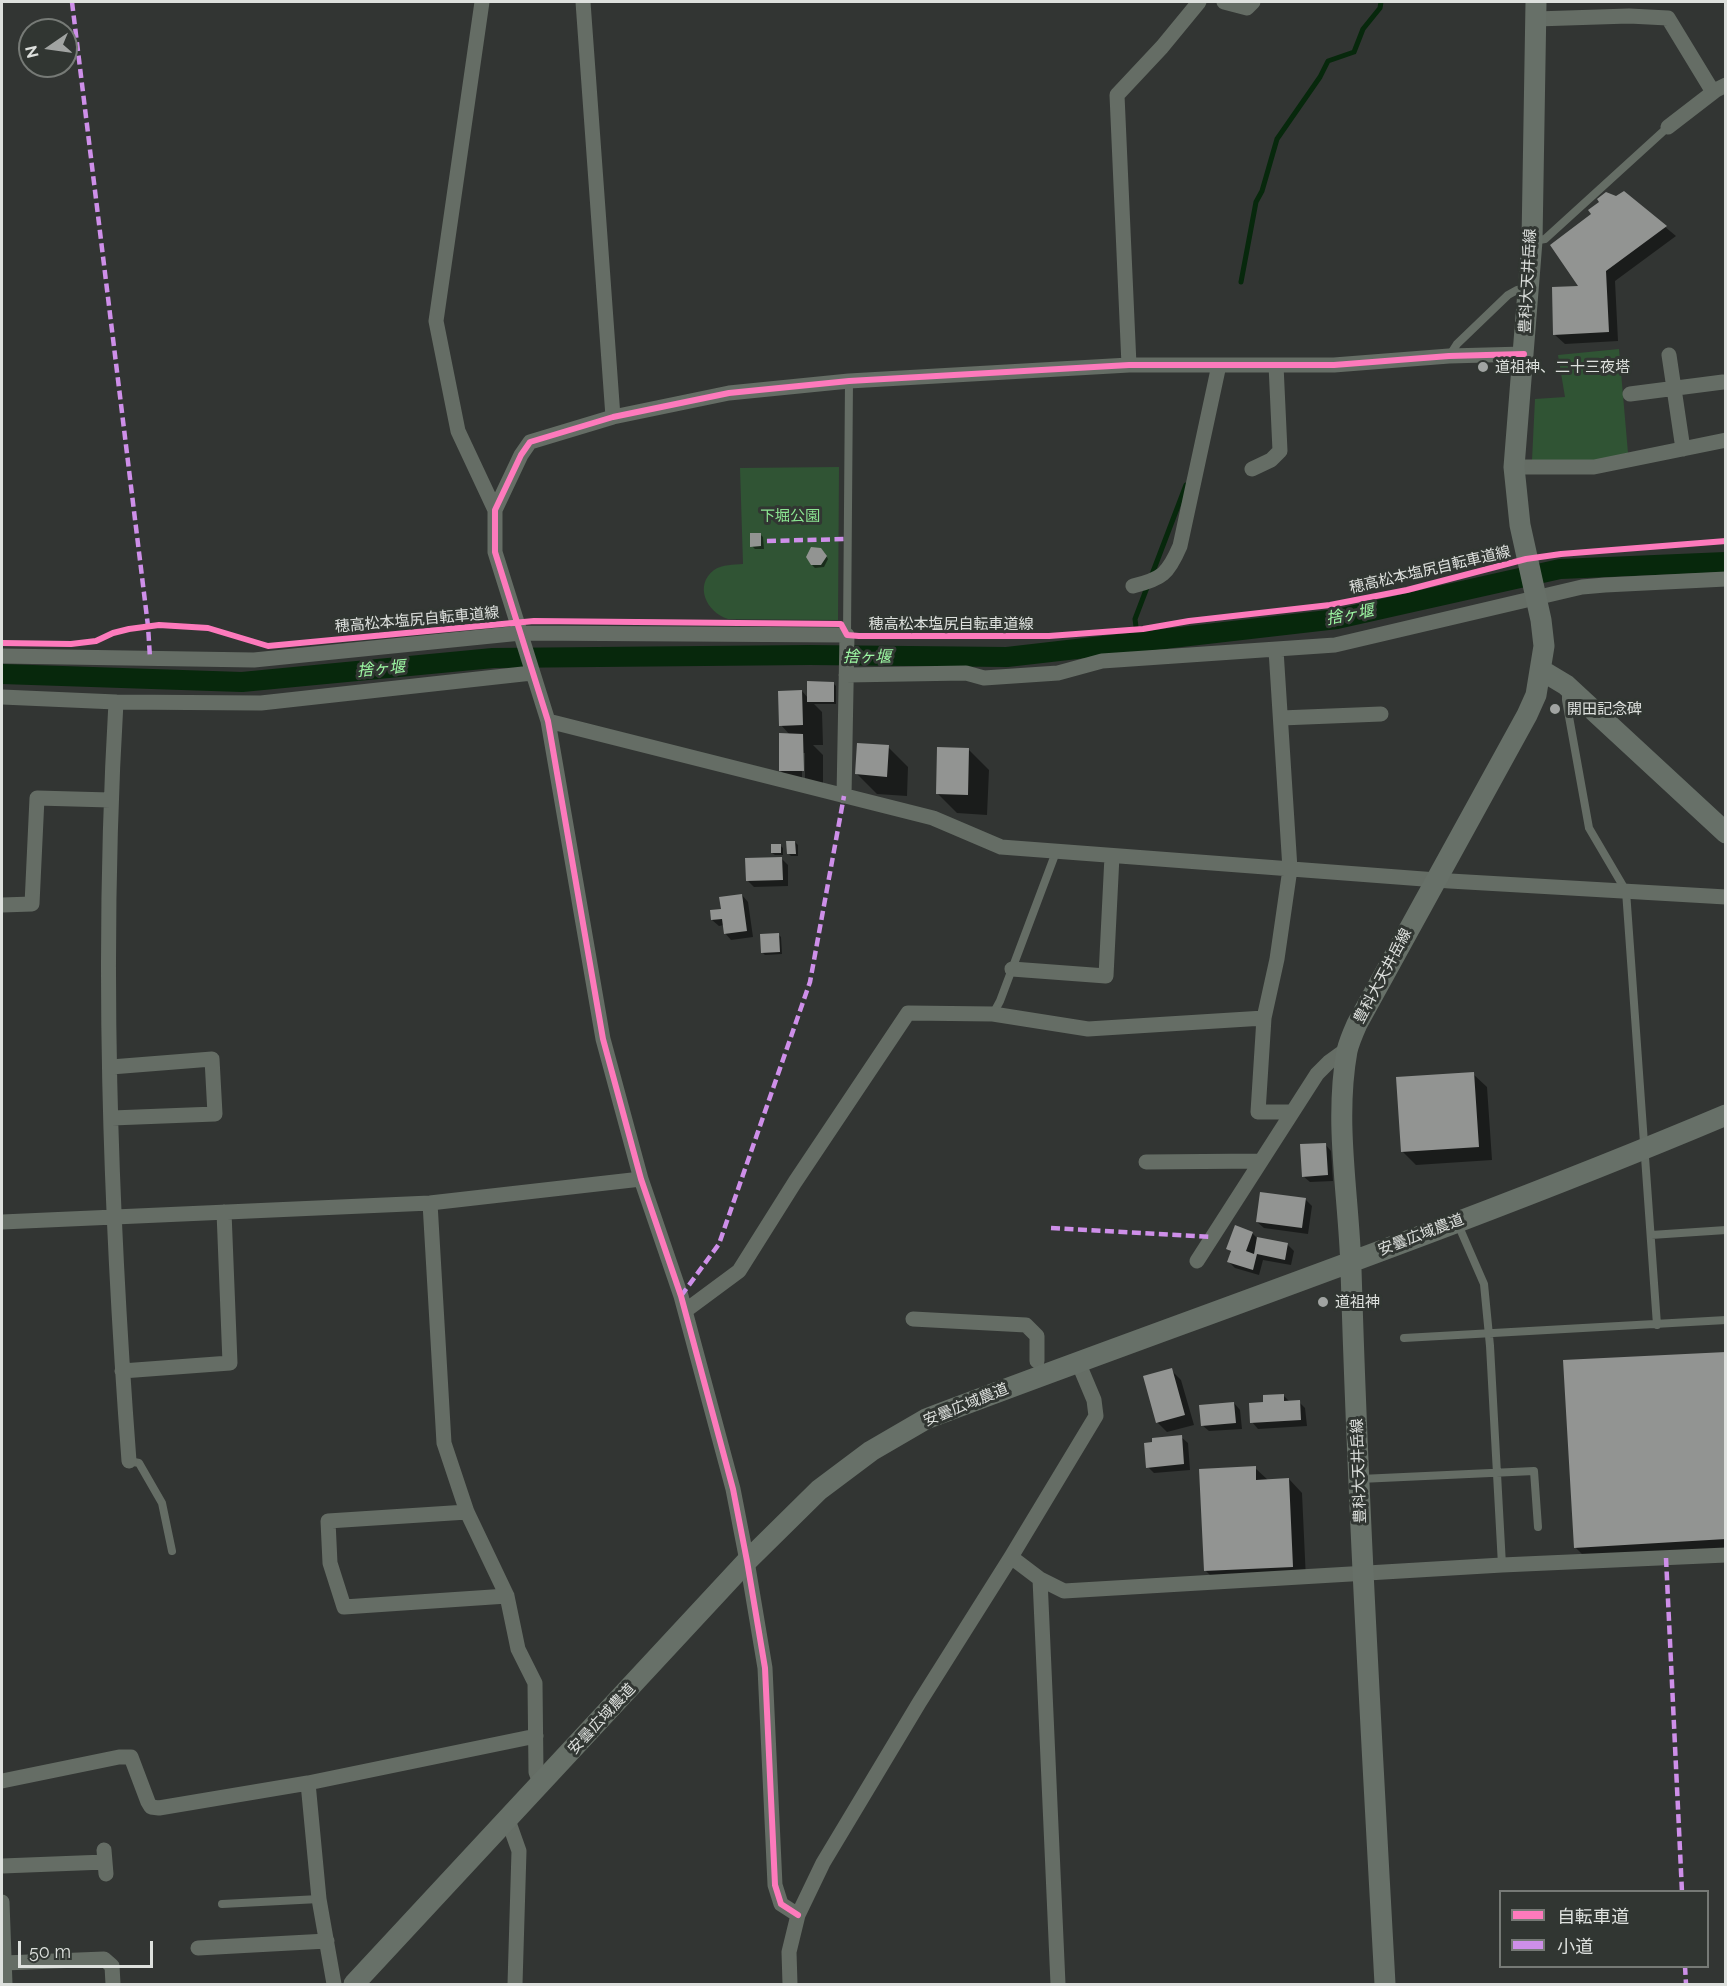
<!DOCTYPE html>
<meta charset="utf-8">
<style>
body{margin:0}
#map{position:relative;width:1727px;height:1986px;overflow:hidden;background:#323533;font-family:Raleway,"Noto Sans JP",sans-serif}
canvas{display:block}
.frame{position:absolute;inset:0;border:3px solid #dde0dd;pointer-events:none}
.legend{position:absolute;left:1499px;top:1890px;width:210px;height:78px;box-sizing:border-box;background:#313632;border:2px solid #767a76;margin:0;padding:8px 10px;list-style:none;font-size:18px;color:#dde0dd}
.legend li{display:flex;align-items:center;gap:12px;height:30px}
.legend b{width:30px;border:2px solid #767a76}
.north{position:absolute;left:18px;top:18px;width:60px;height:60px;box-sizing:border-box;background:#313632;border:2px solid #767a76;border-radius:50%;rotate:257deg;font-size:16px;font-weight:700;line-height:24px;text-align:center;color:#dde0dd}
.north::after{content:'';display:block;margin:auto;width:21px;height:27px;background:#a1a4a2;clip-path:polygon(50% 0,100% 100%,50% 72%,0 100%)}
.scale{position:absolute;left:18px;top:1941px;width:135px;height:27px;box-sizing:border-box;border:3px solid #dde0dd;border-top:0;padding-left:8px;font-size:18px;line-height:21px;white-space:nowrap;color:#dde0dd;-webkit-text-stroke:4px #313632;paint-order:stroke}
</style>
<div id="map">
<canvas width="1727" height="1986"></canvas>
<div class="frame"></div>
<ul class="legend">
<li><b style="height:8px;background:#fd7abc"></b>自転車道</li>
<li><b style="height:8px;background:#ce8fe9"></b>小道</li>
</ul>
<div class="north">N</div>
<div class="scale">50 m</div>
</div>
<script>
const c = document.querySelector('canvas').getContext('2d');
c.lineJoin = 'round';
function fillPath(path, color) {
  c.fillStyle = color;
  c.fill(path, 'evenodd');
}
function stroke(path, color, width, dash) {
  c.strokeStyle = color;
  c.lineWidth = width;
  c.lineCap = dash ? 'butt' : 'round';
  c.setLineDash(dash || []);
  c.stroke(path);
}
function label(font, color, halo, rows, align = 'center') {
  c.font = font + ' Raleway,"Noto Sans JP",sans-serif';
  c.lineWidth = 6;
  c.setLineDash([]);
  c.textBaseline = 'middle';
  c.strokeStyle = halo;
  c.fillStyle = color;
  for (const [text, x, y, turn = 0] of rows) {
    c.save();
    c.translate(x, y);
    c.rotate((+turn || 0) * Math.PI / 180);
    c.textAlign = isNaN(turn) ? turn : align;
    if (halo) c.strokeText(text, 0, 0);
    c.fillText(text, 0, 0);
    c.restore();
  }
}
fillPath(new Path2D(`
 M1619 349 1628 453 1592 462 1532 460 1535 399 1565 397 1558 355Z
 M839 467 838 620 728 619C706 612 694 585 714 570 723 564 733 565 743 564L740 468Z`), '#305434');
fillPath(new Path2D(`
 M1624 193 1676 236 1615 281 1618 341 1565 344 1555 335 1581 288 1617 198Z
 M760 534 763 537 764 549H755L752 546Z
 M824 552 828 559 824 567 815 568 812 565Z
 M833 683 836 686V704H814L822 712 823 745H813L823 755V791H801L781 771 790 735 781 725 802 691 808 698ZM802 753H805V779H802Z
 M888 747 908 767 907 796 877 794 857 774Z
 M969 750 989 770 987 815 957 813 937 793Z
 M795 842 798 845V856H791L788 853Z
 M780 845 783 848V855H775L772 853Z
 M781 858 788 865V886L754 887 748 881Z
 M742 895 748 902 753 937 731 940 725 933 724 925 719 926 712 920Z
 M778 934 781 937 782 954 765 955 762 952Z
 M1473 1074 1487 1087 1492 1160 1416 1165 1402 1151Z
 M1325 1144 1331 1151 1333 1181 1310 1182 1303 1176Z
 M1305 1199 1312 1206 1308 1234 1264 1228 1257 1222Z
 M1252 1233 1257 1238 1287 1244 1294 1251 1291 1265 1263 1260 1259 1275 1235 1268 1229 1262 1232 1253 1228 1249Z
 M1726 1354V1553L1589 1561 1575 1547Z
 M1171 1370 1181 1380 1194 1425 1167 1432 1157 1422Z
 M1283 1395 1290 1402H1299L1305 1408 1307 1426 1258 1429 1252 1422 1265 1404Z
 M1234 1403 1240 1410 1242 1429 1209 1431 1202 1425Z
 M1181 1437 1188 1443 1190 1470 1154 1473 1148 1467Z
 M1255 1468 1268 1480 1289 1479 1302 1493 1306 1580 1219 1584 1205 1570Z`), '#0007');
stroke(new Path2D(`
 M1241 282 1256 202 1262 191 1277 139 1320 77 1328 61 1354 52 1363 29 1380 8 1381 2
 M1138 642 1135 619 1186 485`), '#07280c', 5);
stroke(new Path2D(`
 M2 674 242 682 493 658 809 655 1007 657 1337 619 1560 569 1726 562`), '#07280c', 20);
fillPath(new Path2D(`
 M1624 191 1667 226 1606 271 1609 332 1553 335 1552 287 1578 286 1550 245 1591 214 1588 210 1599 202 1597 199 1606 192 1616 196Z
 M750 533H761V546L750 547Z
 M811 547 821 548 827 556 821 565H811L806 557Z
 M807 681 834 682V702H807Z
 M802 690 803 725 779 726 778 691Z
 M779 733 803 734 804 771H779Z
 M857 743 889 745 887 777 855 774Z
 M937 747 969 748 968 795 936 794Z
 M786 841H795L796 854H787Z
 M771 844H781V853H771Z
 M782 857 783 880 746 881 745 858Z
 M742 894 747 931 724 934 722 919 711 920 710 910 721 909 719 897Z
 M779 933 780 952 761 953 760 934Z
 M1474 1072 1479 1147 1401 1152 1396 1077Z
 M1326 1143 1328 1175 1302 1177 1300 1144Z
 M1260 1192 1306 1198 1302 1228 1256 1222Z
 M1235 1225 1253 1232 1246 1251 1254 1254 1257 1237 1288 1243 1285 1260 1257 1254 1253 1270 1227 1262 1231 1251 1226 1249Z
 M1726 1352V1539L1574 1548 1563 1360Z
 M1172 1368 1185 1415 1156 1423 1143 1376Z
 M1284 1394V1401L1300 1400 1301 1420 1250 1423 1249 1403 1263 1402V1395Z
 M1234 1402 1236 1423 1201 1426 1199 1405Z
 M1182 1435 1184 1464 1146 1468 1144 1443 1152 1442V1438Z
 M1256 1466V1480L1289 1478 1293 1567 1204 1571 1199 1469Z`), '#929492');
stroke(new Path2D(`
 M1533 241 1545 239 1668 127
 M1450 355 1457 344 1508 295 1517 290 1525 289
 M847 635 849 381
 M1566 689V700L1589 828 1626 891 1657 1325
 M993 1014 1000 1001 1056 852
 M1457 1222 1484 1284 1490 1346 1502 1565
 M1651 1235 1726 1230
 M1404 1338 1726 1320
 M129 1461 139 1463 162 1503 172 1551
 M1360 1479 1534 1471 1538 1527
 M222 1904 319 1899`), '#656d65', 8);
stroke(new Path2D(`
 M482 2 436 321 458 431 495 510
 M583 2 613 417
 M1224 2 1247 8 1253 2
 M1536 19 1629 16 1668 18 1713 92
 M1668 127 1716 90 1726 85
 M1669 355 1683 449
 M1129 365 1117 95 1162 47 1199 2
 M1630 394 1723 382
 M1514 467H1594L1726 440
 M1252 469 1271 460 1280 451 1276 365
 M1133 586C1162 579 1168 574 1180 546L1219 365
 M1276 650 1290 869 1277 959 1264 1018 1258 1112H1292
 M2 656 254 660 521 633 847 635 844 796
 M846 675 966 673 984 678 1058 673 1102 661 1335 645 1582 587 1605 585 1726 579
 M2 697 116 702 261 703 532 673
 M116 702C101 955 110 1209 129 1461
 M1281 718 1381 714
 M548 721 933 818 1001 847 1450 881 1726 897
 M2 905 32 904 37 798 110 800
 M1012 969 1106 976 1112 856
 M111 1067 212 1059 215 1114 112 1118
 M1146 1162 1261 1161
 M430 1203 444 1443 467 1512 507 1596 518 1649 535 1683 536 1772 541 1785
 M2 1222 430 1203 641 1179
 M1197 1261 1317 1074 1329 1062 1347 1049
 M685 1311 739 1271 795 1182 908 1013 993 1014 1088 1029 1264 1018
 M913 1319 1026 1325 1037 1336V1361
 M122 1371 230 1363 224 1212
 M467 1512 328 1521 330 1563 344 1607 507 1596
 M1011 1557 1040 1579 1064 1591 1502 1565 1726 1555
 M1040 1579 1058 1984
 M2 1781 119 1757H131L148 1802 151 1807 159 1808 308 1783 536 1736
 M308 1783 319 1899 334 1984
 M508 1820 519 1851 515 1984
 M104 1850 106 1874
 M2 1866 105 1862
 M2 1902 5 1984
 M798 1915 781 1904 775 1885 765 1668 747 1561 733 1489 681 1296 641 1179 603 1039 548 721 495 552V510L521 455 530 442 613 417 729 393 849 381 1129 365H1334L1449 356 1524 354
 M198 1948 327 1941
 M4 1963 104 1959 112 1966 113 1984
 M790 1984 789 1952 798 1915 823 1863 919 1703 1011 1557 1096 1416 1094 1400 1078 1362`), '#656d65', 15);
stroke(new Path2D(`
 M1541 670 1566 685 1726 833
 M354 1984 747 1561 819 1490 871 1451 926 1419C1193 1318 1463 1226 1726 1115
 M1385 1984C1372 1746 1358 1507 1351 1269 1349 1197 1334 1123 1347 1051 1349 1042 1353 1033 1357 1024L1527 715 1536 695 1544 646 1541 620 1520 525 1514 467 1532 241 1536 2`), '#677068', 21);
stroke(new Path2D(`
 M72 2 148 626 150 658
 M767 541 846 539
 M1051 1228 1212 1237
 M681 1296 719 1244 810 982 844 796
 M1666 1558 1682 1892
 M1685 1966 1686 1984`), '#ce8fe9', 4.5, [9, 4.5]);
stroke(new Path2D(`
 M2 643 71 644 96 641 113 633 129 629 159 625 208 628 268 646 534 621 841 624 847 635 859 636H1049L1143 629 1189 621 1330 605 1407 590 1526 559 1561 554 1726 541
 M798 1915 781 1904 775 1885 765 1668 747 1561 733 1489 681 1296 641 1179 603 1039 548 721 495 552V510L521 455 530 442 613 417 729 393 849 381 1129 365H1334L1449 356 1524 354`), '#fd7abc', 6);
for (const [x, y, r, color] of [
 [1483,367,6,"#a1a4a2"],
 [1555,709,6,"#a1a4a2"],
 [1323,1302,6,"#a1a4a2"]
]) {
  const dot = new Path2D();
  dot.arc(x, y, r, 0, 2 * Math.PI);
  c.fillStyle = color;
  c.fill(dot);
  stroke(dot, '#313632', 2);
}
label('15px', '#dde0dd', '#313632', [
 ["豊科大天井岳線",1528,281,-87],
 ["穂高松本塩尻自転車道線",1430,570,-13],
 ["穂高松本塩尻自転車道線",417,620,-5],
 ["穂高松本塩尻自転車道線",951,624],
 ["豊科大天井岳線",1383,976,-62],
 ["安曇広域農道",1421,1235,-21],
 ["安曇広域農道",966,1405,-22],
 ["豊科大天井岳線",1359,1471,-92],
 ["安曇広域農道",602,1719,-47]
]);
label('15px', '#dde0dd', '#313632', [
 ["道祖神、二十三夜塔",1495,367],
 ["開田記念碑",1567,709],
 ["道祖神",1335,1302]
], 'left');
label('15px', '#8be491', '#313632', [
 ["下堀公園",790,516]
]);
label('italic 16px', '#9cf6a2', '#313632', [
 ["捨ヶ堰",1350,615,-11],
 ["捨ヶ堰",867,657],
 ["捨ヶ堰",381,669,-5]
]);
</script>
